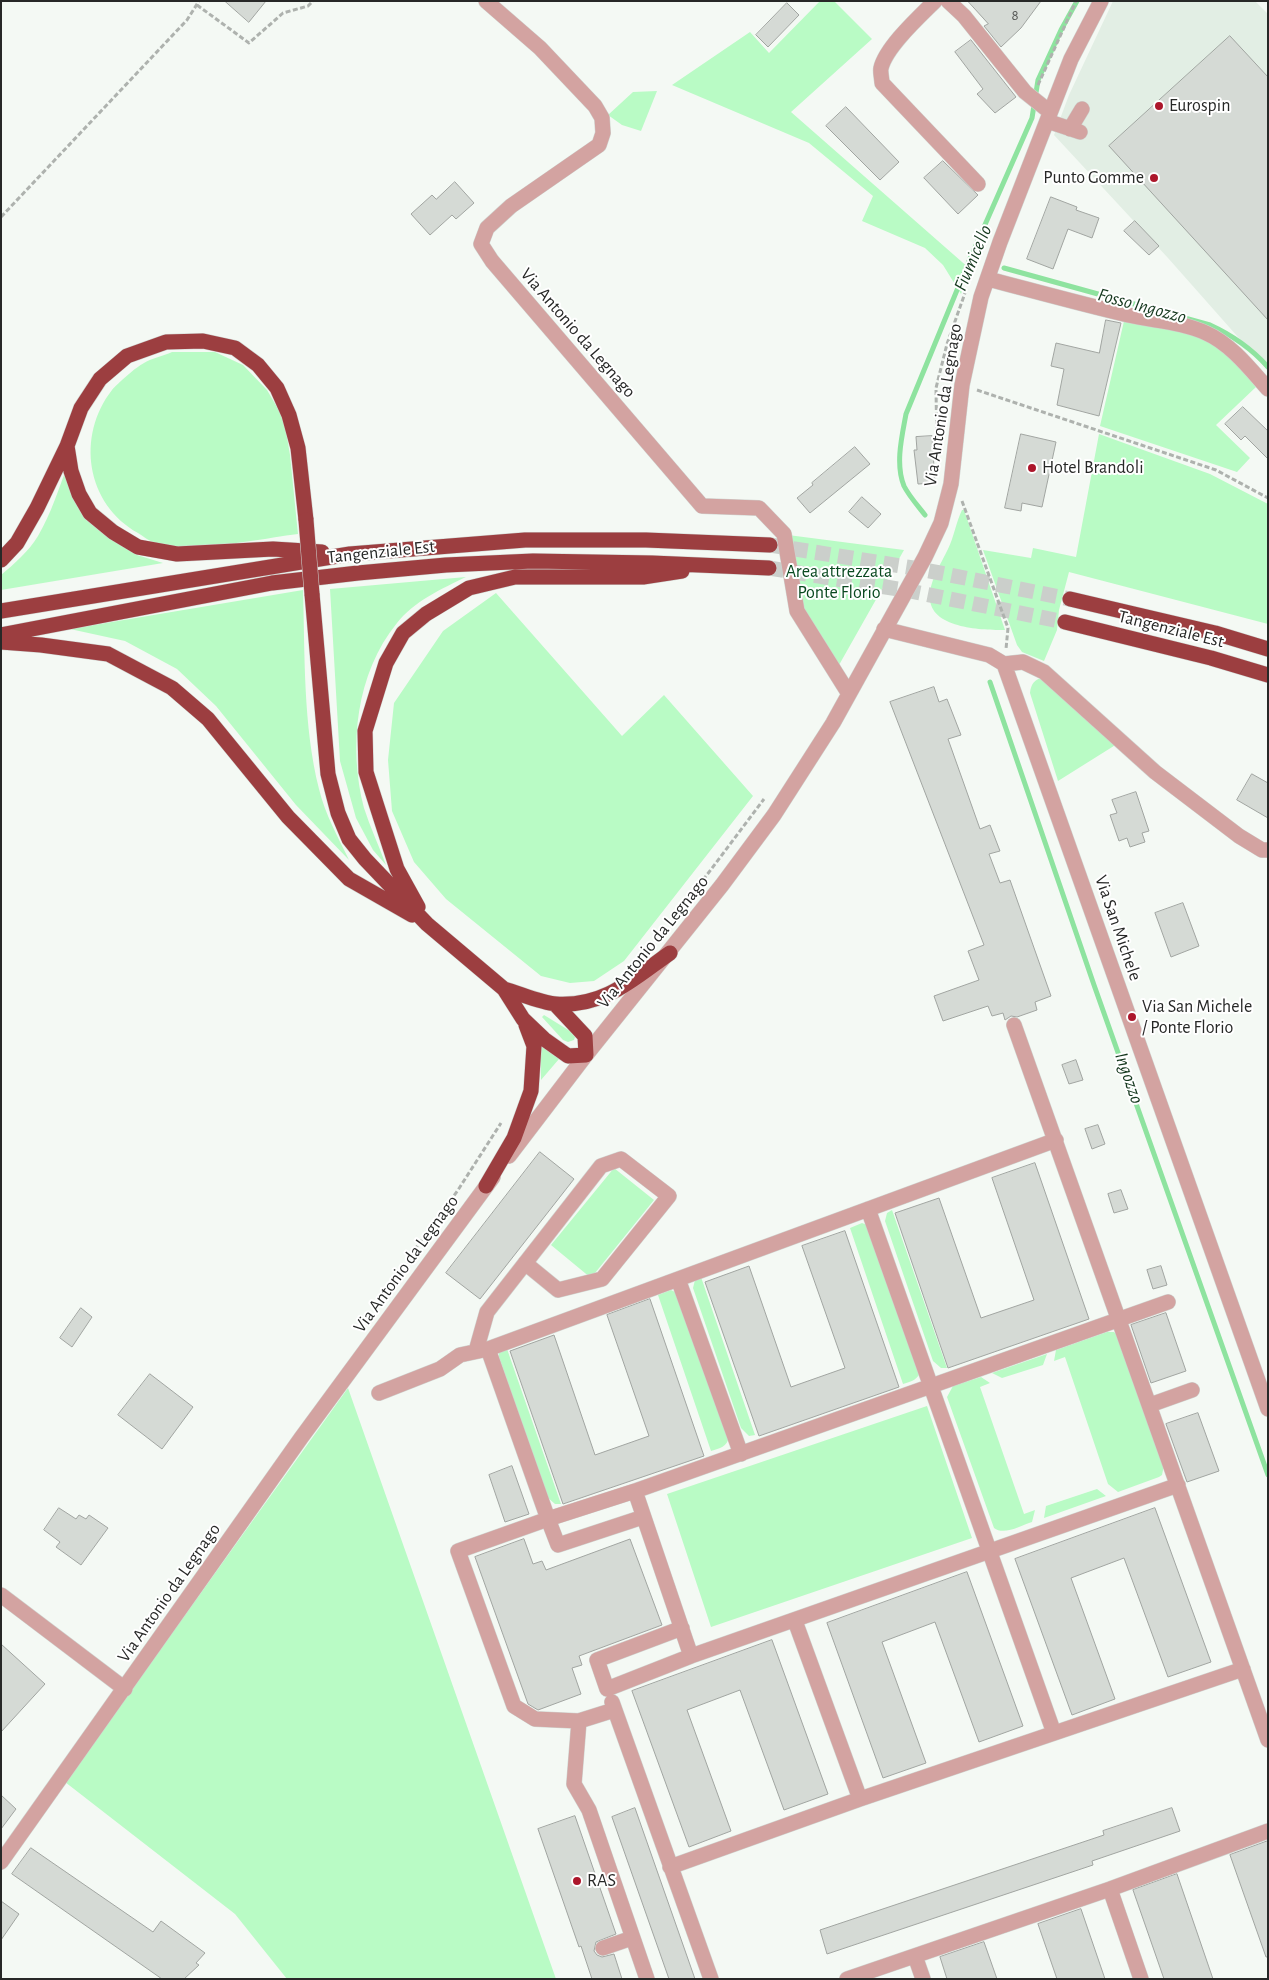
<!DOCTYPE html>
<style>
body{margin:0}
#map{position:relative;width:1269px;height:1980px;overflow:hidden;background:#f4f9f4;font-family:"Alegreya Sans",sans-serif}
canvas{display:block}
.frame{position:absolute;inset:0;border:2px solid #272827;pointer-events:none}
</style>
<div id="map">
<canvas width="1269" height="1980"></canvas>
<div class="frame"></div>
</div>
<script>
const c = document.querySelector('canvas').getContext('2d');
c.lineJoin = 'round';
function fillPath(path, color) {
  c.fillStyle = color;
  c.fill(path, 'evenodd');
}
function stroke(path, color, width, dash) {
  c.strokeStyle = color;
  c.lineWidth = width;
  c.lineCap = dash ? 'butt' : 'round';
  c.setLineDash(dash || []);
  c.stroke(path);
}
function label(font, color, halo, rows, align = 'center') {
  c.font = font + ' "Alegreya Sans",sans-serif';
  c.lineWidth = 4;
  c.setLineDash([]);
  c.textBaseline = 'middle';
  c.strokeStyle = halo;
  c.fillStyle = color;
  for (const [text, x, y, turn = 0] of rows) {
    c.save();
    c.translate(x, y);
    c.rotate((+turn || 0) * Math.PI / 180);
    c.textAlign = isNaN(turn) ? turn : align;
    if (halo) c.strokeText(text, 0, 0);
    c.fillText(text, 0, 0);
    c.restore();
  }
}
fillPath(new Path2D(`
 M1113 1H1255L1268 14V371L1168 258 1054 135 1069 95Z`), '#e2eee4');
fillPath(new Path2D(`
 M820 1H834L872 39 791 112 970 269 961 294 943 265 925 248 862 221 873 196 809 143 672 85 750 32 769 53Z
 M657 91 641 131 622 125 608 115 633 92Z
 M1124 321C1160 327 1200 329 1228 356 1238 366 1247 377 1256 387L1216 425 1250 458 1237 472 1100 426Z
 M172 352H215L243 365 267 390 284 419 290 455 298 534C258 539 192 554 155 543 149 541 143 536 138 533 86 504 76 436 112 390 118 383 136 367 144 363 152 358 163 356 172 352Z
 M1099 434 1210 474 1268 504V624L1069 572 1059 610 1057 630 1044 661 1022 652 1017 645 983 550 1031 558 1033 548 1076 557Z
 M68 464 108 534 137 555 163 563 1 590V575C14 564 29 551 38 536 51 514 59 488 68 464Z
 M962 510H964L1005 630C984 630 933 629 930 600 928 583 941 564 948 549 954 537 956 522 962 510Z
 M788 535 904 550 839 665 804 611Z
 M466 577C443 588 413 602 397 623 356 673 348 747 364 808 370 827 379 846 386 865L373 850 356 818 340 761 330 589Z
 M303 590C305 656 303 725 319 789 325 814 338 837 349 860L296 805 216 706 177 669 125 641 70 629Z
 M496 593 622 736 664 695 753 796 624 961 594 981 570 983 541 976 446 899 414 862 392 811 388 760 394 703 443 631Z
 M1043 677 1117 744 1058 781 1030 693C1031 684 1034 680 1043 677Z
 M544 1015 570 1031 575 1037 574 1040 568 1042 563 1040 542 1017Z
 M541 1043 558 1057 559 1059 541 1080Z
 M614 1168 654 1200 591 1278 551 1245Z
 M892 1210 947 1368H941L933 1361 885 1221 887 1213Z
 M862 1223 867 1225 921 1370C918 1380 912 1381 903 1384L850 1228Z
 M701 1277 755 1435 749 1436 741 1428 693 1288 695 1280Z
 M671 1290 675 1292 729 1437C727 1447 720 1448 711 1451L658 1295Z
 M1107 1332H1114L1118 1336 1164 1465 1162 1475 1159 1477 1118 1492 1108 1484 1065 1357 1054 1361 1056 1350Z
 M506 1346 561 1504H555L547 1497 499 1357V1353Z
 M1047 1354 1043 1365 1002 1378 992 1373Z
 M981 1377 990 1383 980 1387 1024 1514 1035 1510 1032 1522C1022 1525 1004 1536 994 1528L947 1397 953 1386Z
 M348 1388 556 1979H287L235 1914 65 1782Z
 M927 1406 972 1538 711 1627 667 1494Z
 M1097 1489 1106 1496 1044 1518 1046 1506Z`), '#b9fbc5');
stroke(new Path2D(`
 M1004 268 1210 325C1234 336 1251 348 1268 367
 M925 515C918 506 909 496 904 486 895 464 902 436 906 414L969 261 1032 118 1038 80 1061 30 1077 1
 M990 682 1094 985 1268 1475`), '#8ee39f', 5);
const building = new Path2D(`
 M225 1H266L249 22Z
 M968 1H1041L1021 28 1001 47 984 26 988 24Z
 M787 3 799 15 768 47 756 35Z
 M1230 36 1268 77V320L1109 146Z
 M971 40 1016 97 995 113 977 94 983 89 955 52Z
 M846 107 899 162 880 180 826 126Z
 M943 161 978 195 958 214 924 178Z
 M455 182 474 203 456 219 452 215 430 235 411 214 432 195 436 199Z
 M1051 197 1077 207 1076 210 1099 218 1092 238 1068 229 1053 269 1027 259Z
 M1135 221 1159 246 1149 255 1124 231Z
 M1106 320 1121 323 1099 416 1057 405 1064 369 1051 366 1056 343 1099 353Z
 M1243 407 1268 431V459L1245 436 1241 440 1225 424Z
 M1021 434 1056 442 1042 507 1022 503 1021 511 1005 508Z
 M932 436 935 483 918 484 914 450H917L916 437Z
 M855 447 870 464 810 513 797 498 813 485 812 483Z
 M862 497 881 514 868 528 849 512Z
 M934 687 939 702 947 699 961 735 948 739 980 829 990 825 1000 851 989 854 1000 883 1010 880 1051 996 1035 1002 1037 1010 1017 1017 1011 1016 1005 1020 1003 1013 992 1016 988 1006 943 1021 934 996 979 980 968 951 984 945 890 702Z
 M1252 774 1268 783V818L1237 800Z
 M1136 792 1149 831 1142 833 1145 842 1130 847 1127 838 1119 841 1110 815 1117 813 1112 800Z
 M1183 903 1199 946 1171 957 1155 913Z
 M1076 1060 1083 1080 1069 1084 1062 1065Z
 M1098 1125 1105 1144 1092 1149 1085 1129Z
 M540 1152 574 1179 480 1299 446 1273Z
 M1035 1163 1089 1319 948 1368 895 1213 939 1198 981 1318 1034 1300 992 1178Z
 M1121 1190 1128 1209 1114 1213 1108 1194Z
 M845 1231 899 1387 759 1436 705 1282 749 1266 791 1387 845 1368 802 1246Z
 M1161 1266 1167 1285 1153 1289 1147 1270Z
 M650 1299 704 1456 563 1504 510 1351 554 1335 595 1455 649 1436 607 1315Z
 M81 1308 92 1317 72 1347 60 1338Z
 M1166 1313 1186 1371 1151 1383 1131 1325Z
 M150 1374 193 1407 162 1449 118 1415Z
 M1198 1413 1219 1471 1187 1482 1166 1424Z
 M512 1466 529 1514 505 1522 489 1475Z
 M59 1508 76 1519 79 1515 86 1519 89 1515 108 1528 81 1565 56 1547 60 1542 44 1530Z
 M1155 1508 1211 1662 1168 1677 1124 1558 1071 1578 1115 1699 1072 1715 1015 1559Z
 M524 1539 533 1564 542 1561 546 1570 630 1539 662 1625 579 1656 582 1665 572 1668 581 1694 538 1710 528 1704 475 1557Z
 M967 1572 1023 1726 979 1742 935 1622 882 1642 926 1763 883 1778 827 1623Z
 M772 1640 828 1794 784 1810 740 1690 687 1710 731 1831 689 1847 632 1691Z
 M1 1644 45 1684 1 1732Z
 M1 1795 16 1809 1 1829Z
 M635 1808 695 1979H669L612 1817Z
 M1172 1808 1180 1831 1092 1861 1093 1865 827 1954 820 1930 1104 1835 1103 1831Z
 M575 1816 616 1934 596 1942 594 1951 597 1955 602 1957 614 1954 622 1979H592L581 1946 579 1947 538 1829Z
 M1268 1841V1957H1266L1230 1855Z
 M31 1848 153 1932 161 1921 205 1953 196 1963 199 1965 184 1979H162L12 1874Z
 M1177 1874 1213 1979H1164L1133 1890Z
 M1 1901 19 1914 1 1940Z
 M1081 1909 1105 1979H1057L1038 1924Z
 M984 1942 997 1979H947L940 1957Z`);
fillPath(building, '#d5dad5');
stroke(building, '#a1a5a1', 1);
stroke(new Path2D(`
 M770 545 920 569 1070 599
 M769 568 910 591 1065 622`), '#cbcfcb', 15, [15, 8]);
const minor = new Path2D(`
 M486 1 540 48 595 106 602 118 603 133 599 145 511 206 487 228 481 244 492 261 702 506 759 508 784 534 797 611 849 694
 M935 1C919 17 886 47 881 68 880 72 882 79 882 83L978 184
 M948 1 964 16 1025 92 1050 112
 M1047 121 1080 132
 M1070 129 1082 109
 M988 279C1034 291 1081 304 1128 315 1154 321 1182 322 1206 333 1231 344 1251 370 1268 389
 M884 629 989 655 1004 664 1268 1409
 M1004 664 1023 662 1044 672 1155 772 1239 836 1262 850H1268
 M1014 1025 1268 1740
 M509 1156 586 1055 722 885 774 815 833 723 925 557 941 523 951 484 962 385 981 297 1000 242 1071 59 1101 1
 M868 1209 1054 1733
 M678 1279 741 1454
 M488 1349 548 1519 458 1551 514 1706 535 1719 579 1721 614 1710
 M476 1351 487 1312 601 1166 621 1159 669 1196 602 1279 558 1290 525 1263
 M379 1393 440 1369 460 1355 488 1349 1056 1140
 M1150 1405 1192 1390
 M635 1491 691 1656
 M643 1517 558 1545 548 1519 635 1491 1168 1302
 M1 1595 125 1689
 M795 1621 860 1799
 M682 1628 597 1660 607 1689 691 1656 1178 1485
 M612 1702 711 1979
 M579 1721 574 1784 589 1810 647 1979
 M1 1862 301 1438 493 1177
 M670 1867 860 1799 1243 1669
 M1110 1889 1141 1979
 M603 1948 632 1938
 M915 1956 923 1979
 M847 1979 1110 1889 1268 1831`);
const highway = new Path2D(`
 M67 446 71 471 79 494 90 513 113 532 138 547 177 554 273 549 322 552
 M1 560 17 543 37 508 67 446 81 408 100 379 127 356 166 342 203 341 235 348 258 365 277 388 289 415 298 448 306 520
 M312 594 328 774 338 813 349 839 365 859 427 924 504 989 523 1019 544 1039 568 1056 586 1055 585 1036 555 1004
 M1070 599 1215 633 1268 649
 M1 611 350 554 525 540H646L770 545
 M1065 622 1211 658 1268 675
 M1 635 272 583 358 573 446 565 533 561 652 563 769 568
 M1 642 41 645 108 654 172 688 208 719 288 817 349 879 412 915
 M418 907 397 869 366 772 365 731 386 663 403 633 426 614 469 588 515 577H643L682 571
 M504 989C519 993 541 1003 556 1004 605 1007 633 979 670 953
 M486 1186 514 1138 531 1091 534 1046 526 1025`);
stroke(minor, '#cfd3cf', 16);
stroke(highway, '#cfd3cf', 16);
stroke(new Path2D(`
 M197 5 249 43 283 13 308 6 313 1
 M1038 85 1076 1
 M1 217 187 20 199 1
 M977 390 1216 470 1268 498
 M937 455 936 388 947 344 965 293
 M962 501 1008 628 1006 649
 M694 892 764 799
 M409 1264 416 1248 458 1190 501 1123`), '#aeb2ae', 3, [5, 2.5]);
stroke(minor, '#d3a3a1', 15);
stroke(highway, '#9c3e40', 15);
const highwayBridge = new Path2D(`
 M306 520 312 594`);
stroke(highwayBridge, '#cfd3cf', 16, []);
stroke(highwayBridge, '#9c3e40', 15);
for (const [x, y, r, color] of [
 [1159,106,5,"#ac162b"],
 [1154,178,5,"#ac162b"],
 [1032,468,5,"#ac162b"],
 [1132,1017,5,"#ac162b"],
 [577,1881,5,"#ac162b"]
]) {
  const dot = new Path2D();
  dot.arc(x, y, r, 0, 2 * Math.PI);
  c.fillStyle = color;
  c.fill(dot);
  stroke(dot, '#fff', 2);
}
label('15px', '#525452', null, [
 ["8",1015,15]
]);
label('18px', '#272827', '#fff', [
 ["Eurospin",1169,106],
 ["Punto Gomme",1144,178,"right"],
 ["Hotel Brandoli",1042,468],
 ["Via San Michele",1142,1007],
 ["/ Ponte Florio",1142,1028],
 ["RAS",587,1881]
], 'left');
label('18px', '#272827', '#fff', [
 ["Via Antonio da Legnago",578,333,49],
 ["Via Antonio da Legnago",943,405,-81],
 ["Tangenziale Est",381,552,-6],
 ["Tangenziale Est",1171,629,14],
 ["Via San Michele",1118,928,71],
 ["Via Antonio da Legnago",653,942,-51],
 ["Via Antonio da Legnago",406,1264,-54],
 ["Via Antonio da Legnago",169,1593,-55]
]);
label('18px', '#09491f', '#fff', [
 ["Area attrezzata",839,572],
 ["Ponte Florio",839,593]
]);
label('italic 19px', '#15381e', '#fff', [
 ["Fiumicello",973,258,-67],
 ["Fosso Ingozzo",1142,306,15],
 ["Ingozzo",1129,1078,71]
]);
</script>
